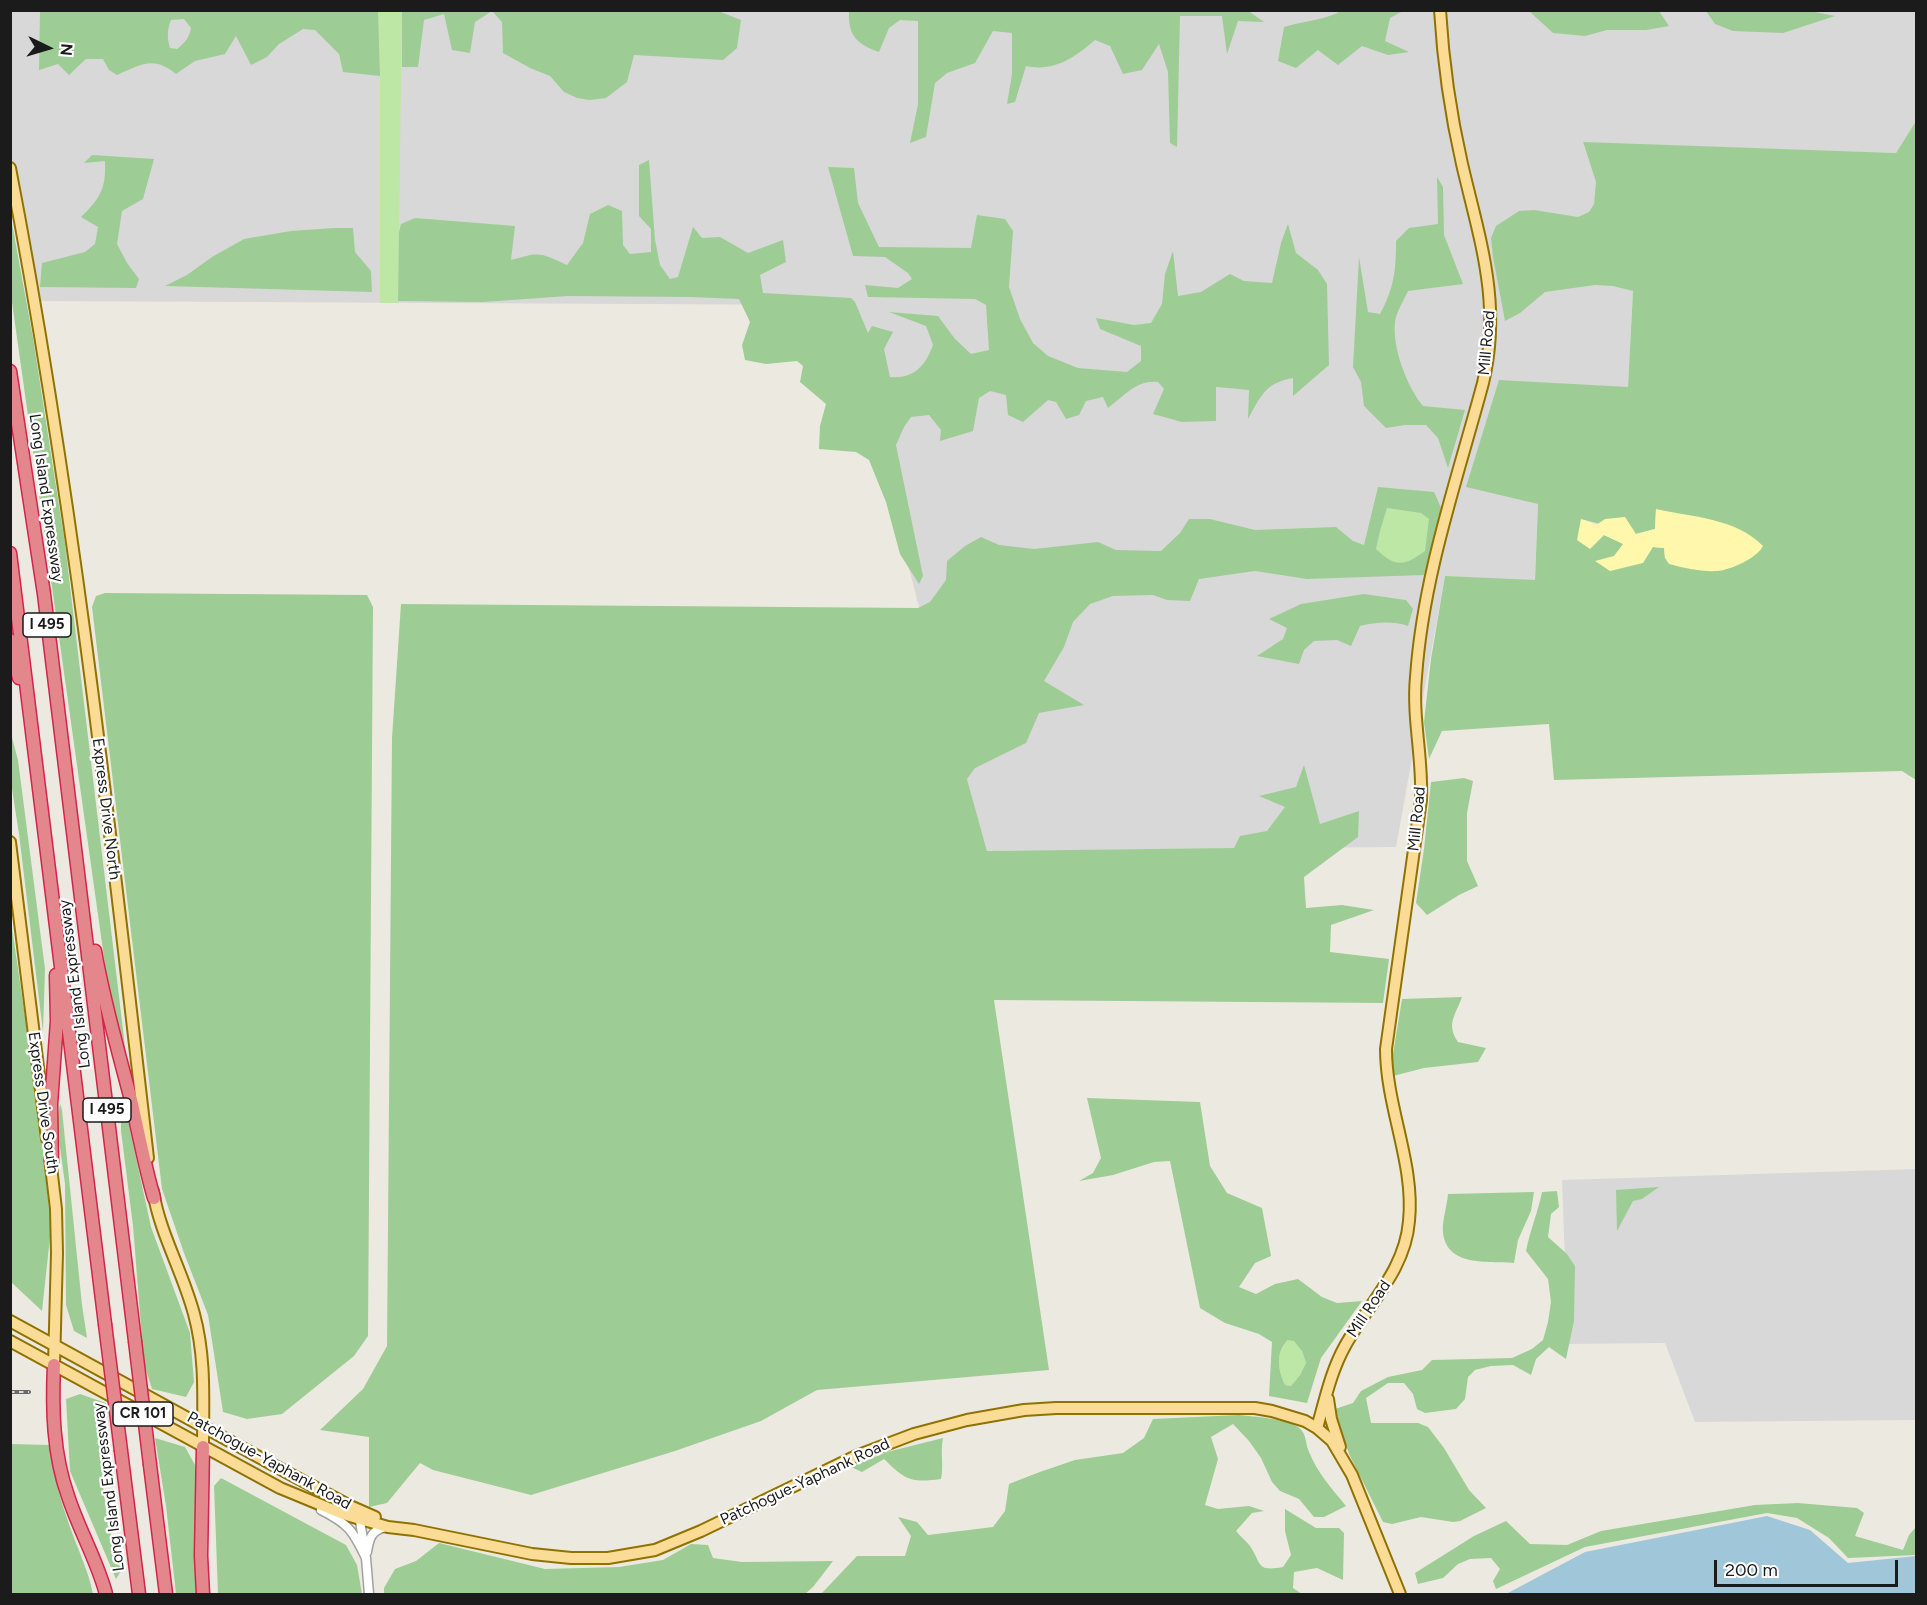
<!DOCTYPE html>
<style>
body{margin:0}
#map{position:relative;width:1927px;height:1605px;overflow:hidden;background:#eceae0;font-family:Figtree,sans-serif}
canvas{display:block}
.frame{position:absolute;inset:0;border:12px solid #1b1b1b;pointer-events:none}
.north{position:absolute;left:18px;top:18px;width:60px;height:60px;-webkit-text-stroke:4px #fff;paint-order:stroke;rotate:95deg;font-size:16px;font-weight:700;line-height:24px;text-align:center;color:#1b1b1b}
.north::after{content:'';display:block;margin:auto;width:21px;height:27px;background:#1b1b1b;clip-path:polygon(50% 0,100% 100%,50% 72%,0 100%)}
.scale{position:absolute;left:1714px;top:1560px;width:184px;height:27px;box-sizing:border-box;border:3px solid #1b1b1b;border-top:0;padding-left:8px;font-size:18px;line-height:21px;white-space:nowrap;color:#1b1b1b;-webkit-text-stroke:4px #fff;paint-order:stroke}
</style>
<div id="map">
<canvas width="1927" height="1605"></canvas>
<div class="frame"></div>
<div class="north">N</div>
<div class="scale">200 m</div>
</div>
<script>
const c = document.querySelector('canvas').getContext('2d');
c.lineJoin = 'round';
function fillPath(path, color) {
  c.fillStyle = color;
  c.fill(path, 'evenodd');
}
function stroke(path, color, width, dash) {
  c.strokeStyle = color;
  c.lineWidth = width;
  c.lineCap = dash ? 'butt' : 'round';
  c.setLineDash(dash || []);
  c.stroke(path);
}
function label(font, color, halo, rows, align = 'center') {
  c.font = font + ' Figtree,sans-serif';
  c.lineWidth = 4.5;
  c.setLineDash([]);
  c.textBaseline = 'middle';
  c.strokeStyle = halo;
  c.fillStyle = color;
  for (const [text, x, y, turn = 0] of rows) {
    c.save();
    c.translate(x, y);
    c.rotate((+turn || 0) * Math.PI / 180);
    c.textAlign = isNaN(turn) ? turn : align;
    if (halo) c.strokeText(text, 0, 0);
    c.fillText(text, 0, 0);
    c.restore();
  }
}
fillPath(new Path2D(`
 M10 11H1916V121L1896 153 1583 143 1633 291 1628 388 1538 504 1535 581 1445 576 1396 847 987 851 919 607 841 305 30 301 11 198Z
 M1916 1169V1420L1695 1422 1665 1343 1568 1344 1562 1180Z`), '#d9d8d8');
fillPath(new Path2D(`
 M378 11H402L398 303H380V76Z
 M1387 508 1421 513 1430 519 1425 551C1404 566 1396 568 1376 550L1380 531Z
 M1288 1340H1294L1302 1351 1306 1363 1300 1375 1291 1386 1285 1385C1278 1370 1275 1352 1288 1340Z`), '#bde7a5');
fillPath(new Path2D(`
 M40 11H378L380 76 343 72 339 54 315 30 303 29 279 44 267 57 251 65 236 36 225 54 195 61 176 74C153 55 140 65 117 75L109 70 103 59H86L69 75 58 64 39 70ZM184 19 191 28C189 38 185 43 177 49L170 48C167 38 167 30 171 20Z
 M402 11V10L492 11 475 22 470 53 452 50 444 14 424 20 418 67H402Z
 M718 11 741 20 737 48 723 60 634 55 627 82 606 98 589 100 577 98 564 92 550 76 530 68 503 53 502 22 492 11Z
 M849 11 1247 10 1264 22 1238 21 1227 54 1222 16H1180L1177 147 1170 143 1168 72 1159 44 1142 70 1123 74 1110 46 1095 40C1074 58 1054 72 1026 66L1015 102 1007 104 1012 74V33L993 31 975 63 947 73 935 83 926 137 910 143 918 104V21L900 20 889 28 879 52C856 44 848 35 849 11Z
 M1341 11H1403L1390 18 1385 41 1409 52 1388 55 1362 46 1338 65 1318 50 1296 68 1278 61 1284 27C1303 21 1325 20 1341 11Z
 M1529 11H1659L1669 26 1646 30H1607L1585 36 1553 33Z
 M1810 11 1835 16 1783 33 1733 31 1715 24 1706 11Z
 M1916 121V780L1902 771 1554 780 1549 724 1442 731 1429 759 1424 722 1431 659 1445 576 1535 580 1538 504 1466 487 1499 380 1628 387 1633 291 1613 286 1595 285 1545 292 1520 313 1505 321 1493 257 1491 238 1496 226 1519 211 1534 210 1578 217 1589 212 1594 204 1596 182 1583 142 1896 153ZM1656 510 1715 521 1665 558 1664 548 1653 547 1614 556 1624 544 1604 535 1581 519 1636 534 1655 529Z
 M92 155 154 159 143 199 122 211 117 244 127 263 139 279 136 288 40 287 42 263 85 252 95 244 98 227 81 217C101 198 106 188 105 161L84 163Z
 M649 160 655 240 660 265 670 279 678 277 693 227 702 238 720 237 748 253 783 240 786 262 760 275 763 293 851 298 855 302 868 333 872 326 893 332 884 349 890 377C913 379 925 367 933 345L926 326 889 312 938 316 955 339 971 354 989 350 986 305 975 299 868 297 865 285 898 288 912 279 908 273 885 257 853 256 828 167 854 168 858 203 879 247 971 248 977 215 1005 219 1013 231 1009 287 1020 319 1033 343 1048 356 1078 368 1127 372 1141 361V346L1100 329 1096 318 1134 325 1151 323 1162 304 1165 274 1173 251 1178 296 1201 292 1230 274 1244 281 1272 283 1281 243 1288 224 1296 253 1318 270 1327 284 1329 365 1293 396V378C1265 383 1261 396 1248 419L1249 390 1216 387V421L1182 422 1153 414 1164 389 1158 382C1137 380 1125 395 1108 408L1103 397 1086 401 1079 415 1066 419 1056 402 1048 400 1023 422 1008 415 1006 395 990 391 979 398 973 431 940 441 941 430 929 415 911 417 904 427 896 445 923 576 919 584 900 554 886 502 869 460 856 452 819 449 820 426 826 404 800 382 803 366 797 361 766 364 745 360 742 345 750 322 739 299 689 297 568 296 483 302 398 301 399 232 401 224 415 218 515 226 511 260C540 252 539 252 567 265L583 243 590 214 608 205 622 211 623 245 630 254 651 252V229L639 216V165Z
 M1437 177 1443 187 1444 235 1463 284 1408 291C1404 300 1396 312 1395 322 1392 347 1407 387 1423 406L1465 410 1448 468 1438 438 1426 425H1405L1386 428 1364 406 1361 382 1353 367 1359 257 1368 312 1380 314C1394 288 1396 271 1396 241L1409 228 1438 224Z
 M11 218 33 338 65 544 126 1055 107 979 11 295Z
 M334 228H353L355 252 371 271 372 292 165 286 187 275 212 257 244 239 291 231Z
 M1378 487 1434 492 1443 512 1424 575 1307 579 1255 571 1199 579 1190 601 1167 600 1153 595 1113 596 1090 604 1073 622 1064 647 1044 681 1084 705 1039 713 1026 743 975 768 967 779 987 851 1234 848 1240 836 1267 831 1285 807 1259 796 1296 787 1304 765 1320 824 1359 811 1358 837 1304 877 1306 908 1342 905 1374 910 1331 925 1330 952 1389 959 1383 1003 994 1000 1049 1370 817 1390 761 1421 675 1451 531 1495 433 1470 420 1463 387 1503 369 1507V1437L320 1430 363 1389 387 1346 392 738 401 604 918 608 930 602 946 580 947 561 965 546 981 537 999 545 1034 549 1098 542 1116 550 1161 551 1180 533 1189 519H1210L1255 530 1336 527 1353 541 1364 545ZM1387 508 1421 513 1429 519 1425 551C1404 566 1396 568 1376 549L1380 531Z
 M105 593 367 595 373 607 368 1336 354 1356 282 1414 247 1419 223 1412 208 1315 184 1253 162 1189 92 607 96 596Z
 M1364 594 1406 600 1413 609 1408 626C1393 621 1376 622 1360 626L1351 646 1337 640 1314 641 1304 650 1299 664 1257 656 1283 639 1287 628 1269 619 1301 604Z
 M10 730 18 760 45 969 43 1032 19 834 11 782Z
 M1464 778 1473 781 1467 813V861L1478 886 1459 895 1427 915 1416 903 1424 849 1431 782Z
 M10 914 39 1113 51 1228 42 1311 11 1282Z
 M1462 997C1455 1016 1446 1024 1458 1042L1486 1048 1478 1062 1424 1068 1393 1076V1054L1402 999Z
 M1087 1098 1200 1102 1210 1166 1227 1193 1262 1208 1271 1256 1255 1263 1239 1287 1256 1294 1275 1284 1298 1279 1322 1297 1337 1303 1362 1301 1321 1358 1307 1403 1269 1396 1272 1342 1259 1334 1225 1323 1200 1308 1170 1161 1154 1162 1113 1175 1079 1181 1093 1173 1101 1158ZM1288 1340 1294 1341 1302 1351 1306 1363 1300 1375 1291 1386 1285 1385C1278 1370 1275 1352 1288 1340Z
 M60 1103 62 1110 82 1305 87 1338 74 1331 66 1305 65 1184 57 1126Z
 M121 1115 127 1116 151 1227 190 1333 194 1382 186 1397 152 1389 144 1364 133 1226 121 1131Z
 M1659 1187 1642 1199 1633 1201 1617 1231 1616 1190Z
 M1557 1191 1559 1207 1551 1214 1548 1237 1567 1254 1575 1266 1574 1321 1566 1359 1549 1347 1536 1359 1531 1375 1513 1365 1491 1366 1475 1370 1468 1377 1465 1399 1456 1409 1425 1413 1417 1409 1413 1394 1404 1383H1388L1366 1398 1371 1423H1418L1428 1427 1444 1448 1469 1490 1486 1508 1460 1521 1453 1522 1421 1517 1392 1524 1383 1522 1350 1456 1332 1410 1353 1403 1361 1391 1388 1377 1422 1370 1432 1360 1512 1358 1532 1349 1543 1340 1548 1322 1551 1302 1548 1279 1526 1251C1530 1230 1538 1212 1542 1192Z
 M1534 1192 1531 1211 1518 1240 1514 1263C1488 1261 1446 1267 1443 1232 1442 1221 1447 1206 1448 1194Z
 M80 1394 106 1403 107 1443 102 1452 103 1487 108 1524 121 1571 116 1579 70 1471 66 1399Z
 M1239 1415C1254 1417 1284 1418 1298 1427 1307 1433 1305 1443 1309 1452 1317 1472 1332 1489 1346 1506L1324 1517H1314L1299 1499 1280 1491 1272 1482 1261 1458 1249 1441 1233 1424 1211 1437 1218 1459 1205 1505 1218 1509 1249 1506 1264 1511 1252 1513 1236 1531C1240 1536 1246 1541 1250 1546 1262 1564 1256 1572 1283 1567L1291 1555 1285 1531V1509L1316 1528H1339L1344 1533 1343 1580 1317 1568 1294 1572 1293 1588 1302 1594H821L857 1556H905L911 1536 898 1517 917 1522 928 1535 993 1527 1005 1511 1009 1484 1037 1473 1075 1460 1123 1453 1144 1438 1153 1419Z
 M155 1438 185 1447 195 1465 200 1594H176L166 1506Z
 M943 1438C940 1452 944 1465 941 1479 911 1483 905 1480 884 1459L862 1472 851 1467 887 1452Z
 M11 1444 49 1445C54 1470 58 1494 67 1518 75 1544 88 1568 93 1594H11Z
 M221 1478 346 1545 357 1565 362 1594H218L214 1486Z
 M1798 1503 1857 1508 1864 1513 1855 1536 1903 1550 1909 1535 1916 1527V1555L1848 1558 1829 1538 1797 1518 1767 1513 1585 1547 1496 1589 1493 1581 1500 1569 1491 1558 1470 1559 1458 1564 1443 1578 1418 1584 1415 1573 1474 1536 1506 1521 1530 1544 1567 1545 1601 1531 1755 1505Z
 M439 1543 545 1569 619 1567 663 1560 691 1544 708 1545 713 1558 742 1562 833 1561 813 1587 805 1594H384V1588L395 1569 416 1561Z`), '#9ecc95');
fillPath(new Path2D(`
 M1656 509C1691 517 1736 518 1763 546 1757 558 1731 570 1717 571 1702 572 1684 568 1669 564L1665 558 1664 548 1653 547 1643 563 1610 571 1595 561 1614 556 1623 544 1604 535 1590 549 1577 540 1581 519 1596 525 1605 519 1625 517 1636 534 1655 529Z`), '#fef7ac');
fillPath(new Path2D(`
 M1767 1516 1810 1530 1848 1563 1916 1556V1594H1506L1585 1552Z`), '#a0c6da');
const minor = new Path2D(`
 M321 1510C349 1524 353 1531 366 1558
 M359 1515 366 1558 369 1594
 M367 1552C369 1539 371 1530 386 1527`);
const major = new Path2D(`
 M10 168C73 495 110 827 148 1158
 M10 842 47 1139
 M50 1158 56 1209 57 1253 54 1365
 M153 1191C160 1234 183 1272 194 1314 206 1358 203 1401 203 1447
 M10 1321 288 1473 350 1506 375 1517
 M10 1341 280 1488 343 1514 388 1527 414 1530 532 1554 571 1558H608L655 1550 701 1531 856 1456 914 1434 967 1420 1024 1410 1056 1408H1255L1272 1411 1305 1421 1317 1428 1332 1441 1352 1475 1400 1594
 M1328 1399 1331 1419 1340 1447
 M1317 1428C1325 1400 1331 1371 1345 1346 1368 1304 1405 1271 1409 1221 1415 1164 1386 1107 1386 1049L1421 800C1423 758 1412 718 1416 677 1423 576 1457 480 1483 383 1502 303 1480 241 1462 164 1451 116 1443 60 1440 10`);
const highway = new Path2D(`
 M10 371 44 594 135 1341
 M10 553 105 1324
 M10 640 19 678
 M95 951C104 1003 119 1053 132 1104 139 1135 145 1167 154 1198
 M52 1165 51 1104 57 1021 56 975
 M54 1365C52 1409 53 1454 68 1496 79 1530 97 1560 106 1594
 M203 1447 201 1556 203 1594
 M121 1451 139 1594
 M150 1465 166 1594`);
stroke(minor, '#a2a2a2', 11);
stroke(major, '#907202', 14);
stroke(highway, '#d2254b', 15);
stroke(minor, '#fff', 8);
stroke(major, '#fadc97', 10);
stroke(highway, '#e4878d', 12);
const rail = new Path2D(`
 M10 1392H29`);
stroke(rail, '#696969', 4);
stroke(rail, '#fff', 1.5, [4.5]);
const highwayBridge = new Path2D(`
 M105 1324 121 1451
 M135 1341 150 1465`);
stroke(highwayBridge, '#d2254b', 15, []);
stroke(highwayBridge, '#e4878d', 12);
for (const [x, y, w] of [
 [47,625,48],
 [107,1110,48],
 [143,1414,60]
]) {
  const box = new Path2D();
  box.roundRect(x - w / 2, y - 12, w, 24, 4.5);
  c.fillStyle = '#fff';
  c.fill(box);
  stroke(box, '#1b1b1b', 1.5);
}
label('bold 15px', '#1b1b1b', null, [
 ["I 495",47,625],
 ["I 495",107,1110],
 ["CR 101",143,1414]
]);
label('16px', '#1b1b1b', '#fff', [
 ["Mill Road",1487,343,-85],
 ["Long Island Expressway",46,498,82],
 ["Express Drive North",106,809,83],
 ["Mill Road",1417,819,-84],
 ["Long Island Expressway",75,984,-97],
 ["Express Drive South",43,1103,82],
 ["Mill Road",1369,1309,-56],
 ["Patchogue-Yaphank Road",269,1461,29],
 ["Patchogue-Yaphank Road",805,1482,-25],
 ["Long Island Expressway",109,1487,-97]
]);
</script>
